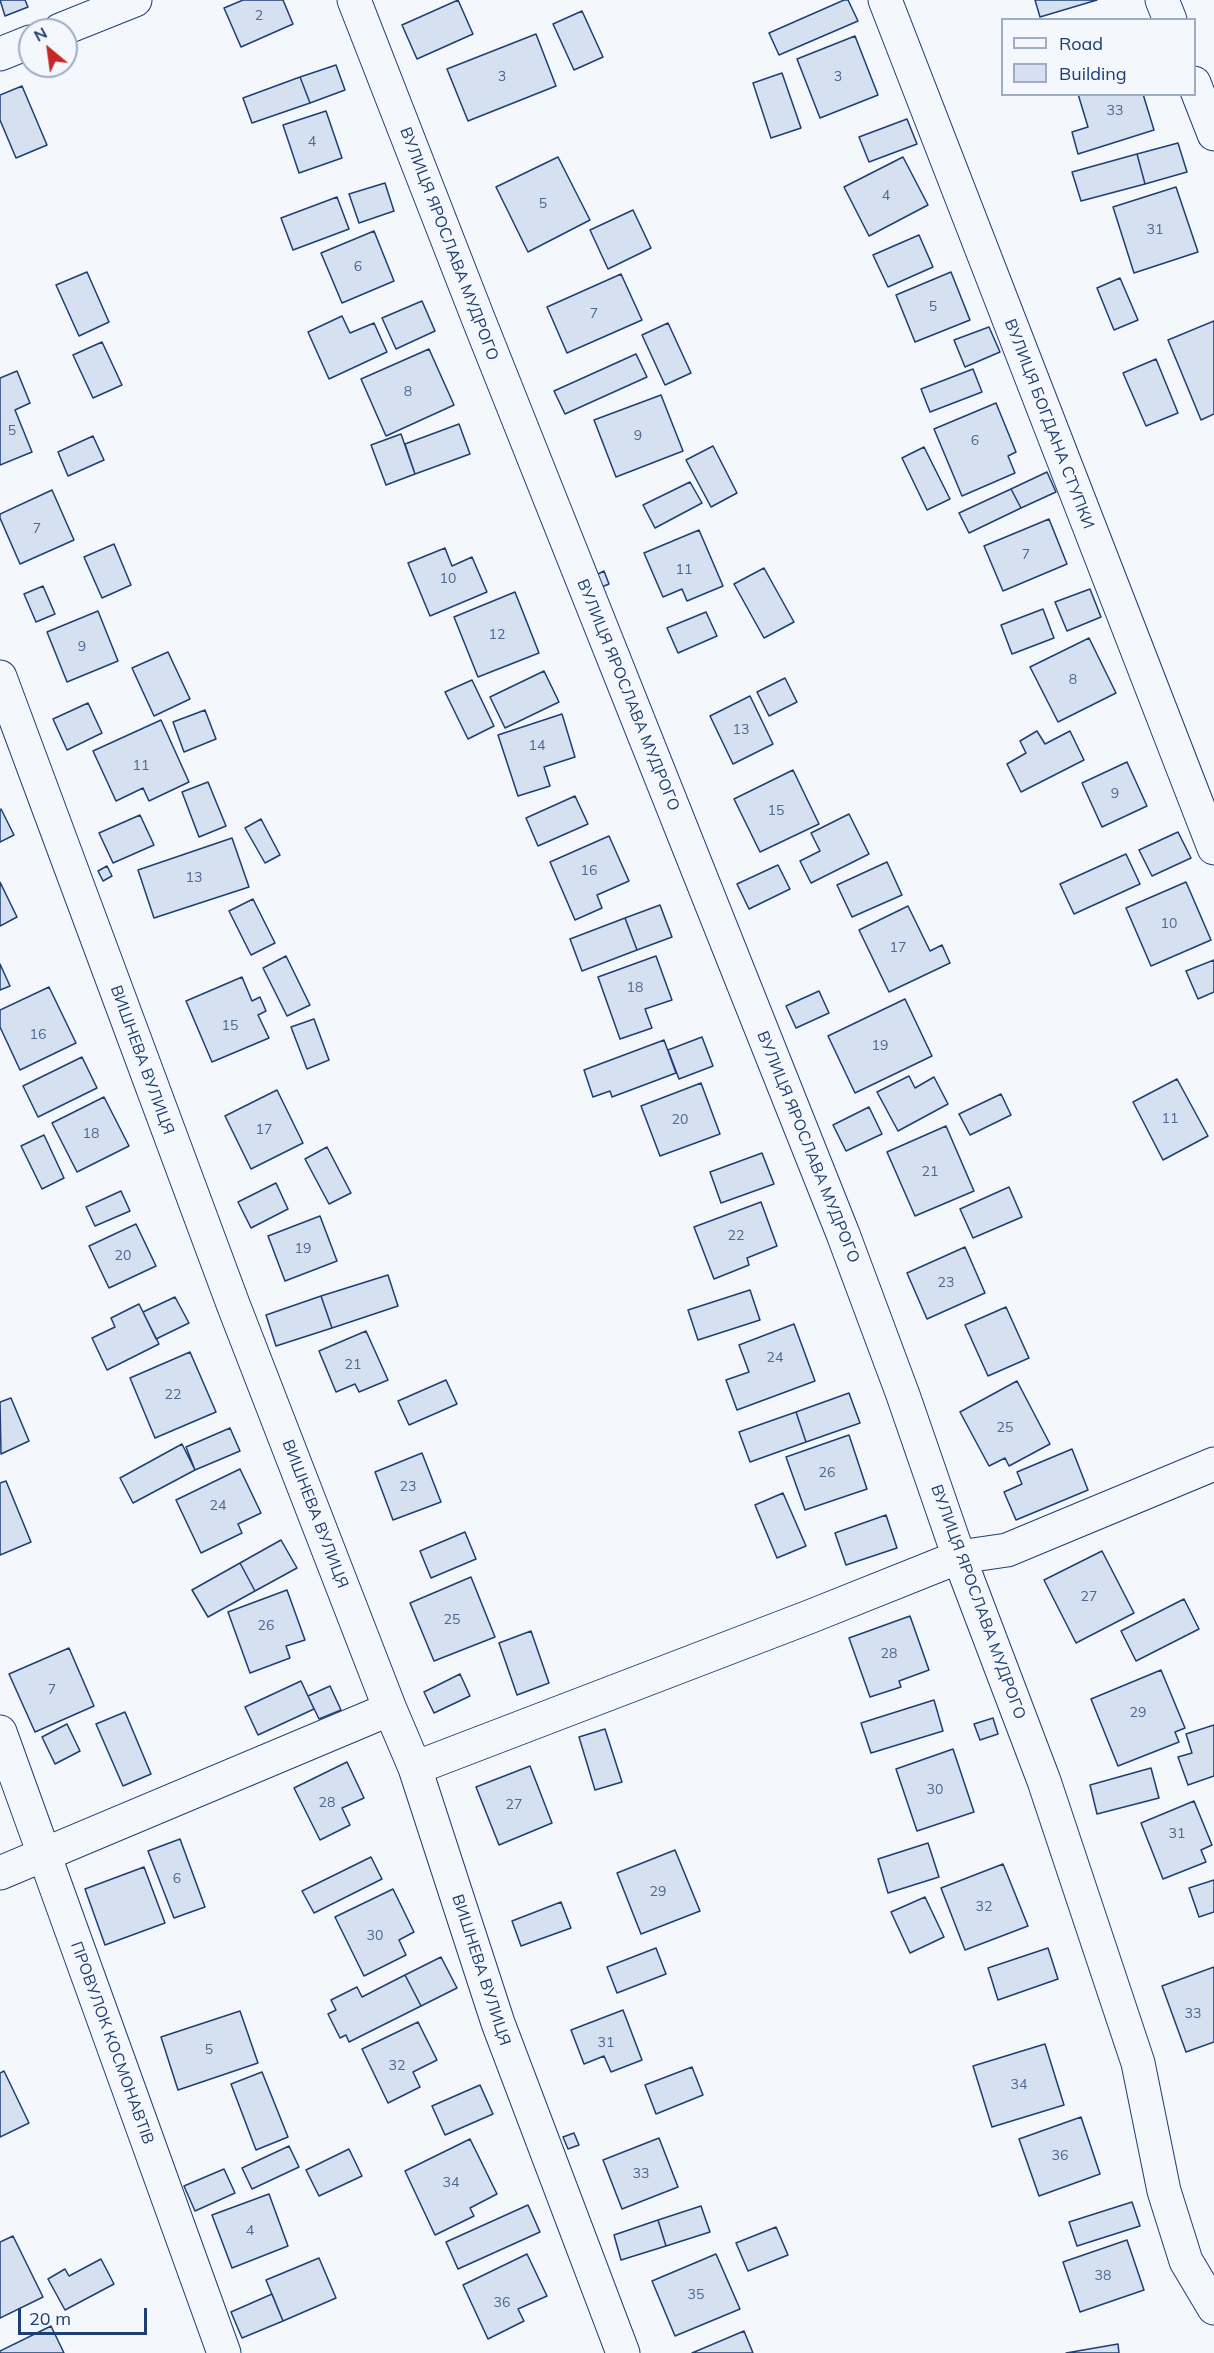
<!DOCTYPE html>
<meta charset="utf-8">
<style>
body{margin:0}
#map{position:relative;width:1214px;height:2353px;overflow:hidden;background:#f4f7fb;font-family:Mulish,sans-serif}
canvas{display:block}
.legend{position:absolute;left:1001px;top:18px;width:195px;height:78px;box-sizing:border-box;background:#f4f7fb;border:2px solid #9eadc5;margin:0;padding:8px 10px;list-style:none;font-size:18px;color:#1d3f73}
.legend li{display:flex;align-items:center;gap:12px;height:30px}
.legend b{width:30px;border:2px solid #9eadc5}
.north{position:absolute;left:18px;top:18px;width:60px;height:60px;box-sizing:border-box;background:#f4f7fb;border:2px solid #9eadc5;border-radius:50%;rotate:331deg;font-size:16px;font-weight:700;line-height:24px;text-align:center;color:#1d3f73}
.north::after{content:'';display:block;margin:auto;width:21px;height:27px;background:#c62828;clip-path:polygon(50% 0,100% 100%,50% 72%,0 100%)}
.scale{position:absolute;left:18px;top:2308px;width:129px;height:27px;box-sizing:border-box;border:3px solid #1d3f73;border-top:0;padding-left:8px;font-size:18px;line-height:21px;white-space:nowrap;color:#1d3f73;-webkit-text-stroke:4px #f4f7fb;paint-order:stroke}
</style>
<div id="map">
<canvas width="1214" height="2353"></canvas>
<ul class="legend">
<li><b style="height:8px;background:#f4f7fb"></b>Road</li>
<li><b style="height:16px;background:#d5e0f0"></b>Building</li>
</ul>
<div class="north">N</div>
<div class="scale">20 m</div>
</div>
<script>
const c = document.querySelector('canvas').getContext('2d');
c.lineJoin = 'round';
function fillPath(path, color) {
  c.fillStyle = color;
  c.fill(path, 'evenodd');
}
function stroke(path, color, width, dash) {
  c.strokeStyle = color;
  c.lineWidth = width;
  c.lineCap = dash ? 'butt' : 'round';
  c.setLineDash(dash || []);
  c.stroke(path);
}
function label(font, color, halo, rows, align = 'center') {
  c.font = font + ' Mulish,sans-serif';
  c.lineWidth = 4.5;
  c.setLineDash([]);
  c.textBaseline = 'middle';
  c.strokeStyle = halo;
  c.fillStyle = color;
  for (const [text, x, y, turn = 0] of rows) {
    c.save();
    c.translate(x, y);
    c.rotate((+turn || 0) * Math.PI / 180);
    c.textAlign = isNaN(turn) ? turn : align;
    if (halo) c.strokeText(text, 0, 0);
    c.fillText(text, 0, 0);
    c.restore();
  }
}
const building = new Path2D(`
 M0 0H25L28 7 5 16Z
 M243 0H283L293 24 241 47 224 8Z
 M458 0 473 34 417 59 402 25Z
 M844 0H848L858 21 779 55 769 33Z
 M1035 0H1097L1040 17Z
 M582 11 603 57 574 70 553 24Z
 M536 34 556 86 468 121 447 69Z
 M855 36 878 95 820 118 797 59Z
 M336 65 345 90 310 103 300 77Z
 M782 73 801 128 771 138 753 83Z
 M300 77 310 103 252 123 243 98Z
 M22 86 47 145 16 158 0 120V95Z
 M1078 94H1143L1154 130 1078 154 1072 132 1088 127Z
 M326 111 342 158 299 173 283 125Z
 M907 119 917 144 869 162 859 137Z
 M1178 143 1187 172 1145 184 1137 154Z
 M1137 154 1145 184 1081 201 1072 172Z
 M558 157 590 220 528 252 496 187Z
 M903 157 928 205 869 236 844 187Z
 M385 183 394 211 359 223 349 194Z
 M1176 187 1198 252 1134 273 1113 207Z
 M337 197 349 229 293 250 281 218Z
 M633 210 651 248 608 269 590 230Z
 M374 231 394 281 342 303 321 253Z
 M919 235 933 267 888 287 873 255Z
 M87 272 109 322 79 336 56 285Z
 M951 272 970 320 915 342 896 295Z
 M621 274 642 320 567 353 547 307Z
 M1120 278 1138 320 1114 330 1097 288Z
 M422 301 435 331 396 349 382 318Z
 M342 316 350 333 374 323 387 352 329 379 308 332Z
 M1214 321V414L1201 420 1168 340Z
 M668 323 691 373 665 385 642 335Z
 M989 327 1000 352 965 367 954 340Z
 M102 342 122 385 93 398 73 355Z
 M429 349 454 405 386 436 361 379Z
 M636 354 647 377 565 414 554 391Z
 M1156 359 1178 413 1146 426 1123 373Z
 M973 369 982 392 930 412 921 389Z
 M17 371 30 403 15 410 32 452 0 465V378Z
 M661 395 683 451 616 477 594 420Z
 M996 403 1016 452 1008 456 1015 473 962 496 934 429Z
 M459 424 470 454 415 474 405 444Z
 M401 434 415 474 386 485 371 445Z
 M93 436 104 460 68 476 58 452Z
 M713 446 737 493 711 507 686 460Z
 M924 447 950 499 927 510 902 458Z
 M1047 472 1056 492 1021 508 1011 489Z
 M690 482 702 503 655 528 643 505Z
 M1011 489 1021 508 969 533 959 513Z
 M52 490 74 540 20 564 0 518V514Z
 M1049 519 1067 564 1003 591 984 546Z
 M699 530 723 586 687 601 682 589 663 597 644 553Z
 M114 544 131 585 102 598 84 557Z
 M445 548 452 566 472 557 487 592 430 616 408 563Z
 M764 568 794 622 764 638 734 584Z
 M604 571 609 584 597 589 592 577Z
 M43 586 55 614 36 622 24 594Z
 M1090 589 1101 617 1067 631 1055 602Z
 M515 592 539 653 478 677 454 617Z
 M1043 609 1054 638 1012 654 1001 625Z
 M98 611 118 661 67 682 47 632Z
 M706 612 717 636 678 653 667 628Z
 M1089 638 1116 693 1058 722 1030 667Z
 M168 652 190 699 154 716 132 668Z
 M544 671 559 702 505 728 490 697Z
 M785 678 797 702 769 716 757 692Z
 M472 680 494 726 468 739 445 692Z
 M750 696 773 744 733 764 710 716Z
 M88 703 102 733 67 750 53 719Z
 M205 710 216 739 184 752 173 722Z
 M562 714 575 757 544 767 550 786 518 796 498 735Z
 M161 720 189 782 149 801 143 788 116 801 93 751Z
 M1037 731 1045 744 1070 731 1084 760 1021 792 1007 764 1026 753 1020 741Z
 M1127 762 1147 806 1102 827 1082 783Z
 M793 770 819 824 760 852 734 799Z
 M208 782 226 826 199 837 182 792Z
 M575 796 588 824 538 846 526 818Z
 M1 809 14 835 0 842V810Z
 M849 814 869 854 811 883 800 861 820 851 811 833Z
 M140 815 154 845 113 863 99 833Z
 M261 819 280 855 265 863 245 828Z
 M1178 832 1191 858 1152 876 1139 850Z
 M609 836 629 881 597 895 602 908 575 920 550 862Z
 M232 838 249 887 154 918 138 870Z
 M1126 854 1140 884 1074 914 1060 884Z
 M887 862 902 895 852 917 837 885Z
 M778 865 790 889 749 909 737 884Z
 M107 866 112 876 103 881 98 871Z
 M0 882 17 917 0 926Z
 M1186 882 1211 940 1151 966 1126 908Z
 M253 899 275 943 251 955 229 911Z
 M660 905 672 937 637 950 625 918Z
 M908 906 930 951 942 945 950 963 889 992 859 930Z
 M625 918 637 950 582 971 570 939Z
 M286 956 310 1005 287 1016 263 968Z
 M656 956 672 1000 645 1009 652 1028 620 1039 598 977Z
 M1214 960V992L1198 999 1186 971Z
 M0 964 10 986 0 990Z
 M242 977 252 1001 260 997 266 1011 258 1015 269 1038 212 1062 186 1001Z
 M49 987 76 1043 20 1070 0 1027V1010Z
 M819 991 829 1013 796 1028 786 1006Z
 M905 999 932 1056 855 1093 828 1036Z
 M314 1019 329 1060 307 1069 291 1027Z
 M702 1037 713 1066 679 1079 668 1050Z
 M664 1040 676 1073 612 1097 610 1091 593 1097 584 1070Z
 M82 1057 97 1088 38 1117 23 1086Z
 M909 1076 915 1088 934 1077 948 1104 898 1131 877 1092Z
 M1177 1079 1208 1136 1163 1160 1133 1102Z
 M701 1083 720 1134 660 1156 641 1106Z
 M277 1090 303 1143 251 1169 225 1116Z
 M1001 1094 1011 1115 970 1135 959 1114Z
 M104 1097 129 1146 77 1172 52 1123Z
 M869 1107 882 1134 846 1151 833 1125Z
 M946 1126 974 1191 915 1216 887 1152Z
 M44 1135 64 1178 42 1189 21 1146Z
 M327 1147 351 1193 329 1204 305 1159Z
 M762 1153 774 1184 721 1203 710 1172Z
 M276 1183 288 1209 251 1228 238 1202Z
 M1009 1187 1022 1217 973 1238 960 1209Z
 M121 1191 130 1211 95 1226 86 1207Z
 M761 1202 777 1246 747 1258 749 1265 714 1279 694 1227Z
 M320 1216 337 1261 285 1281 268 1236Z
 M136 1224 156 1266 109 1288 89 1246Z
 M965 1247 985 1293 927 1319 907 1273Z
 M388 1275 398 1306 332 1328 321 1296Z
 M750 1290 760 1320 698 1340 688 1310Z
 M321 1296 332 1328 276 1346 266 1315Z
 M175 1297 189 1323 156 1339 143 1312Z
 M139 1304 159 1344 107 1370 92 1338 115 1327 111 1318Z
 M1006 1307 1029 1358 988 1376 965 1325Z
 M794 1324 815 1381 737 1410 726 1380 749 1372 739 1345Z
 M366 1331 388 1380 359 1392 355 1384 336 1392 319 1351Z
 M190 1352 216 1412 155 1438 130 1378Z
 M446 1380 457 1404 409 1425 398 1401Z
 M1017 1381 1050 1444 1009 1466 1005 1458 989 1466 960 1412Z
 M849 1393 860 1423 806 1442 796 1412Z
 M11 1398 29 1441 1 1454 0 1402Z
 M796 1412 806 1442 750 1462 739 1432Z
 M230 1428 240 1451 195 1470 186 1447Z
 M849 1435 867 1489 805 1510 786 1457Z
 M182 1444 195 1470 133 1503 120 1478Z
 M1072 1449 1088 1490 1016 1520 1004 1492 1022 1484 1017 1472Z
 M422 1453 441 1502 393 1520 375 1472Z
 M240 1469 261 1513 238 1524 242 1533 201 1553 176 1500Z
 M6 1481 31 1542 0 1555V1483Z
 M783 1493 806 1546 777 1558 755 1505Z
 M886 1515 897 1548 846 1565 835 1533Z
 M465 1532 476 1559 431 1578 420 1551Z
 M281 1540 297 1568 255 1591 240 1563Z
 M1102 1551 1134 1613 1076 1643 1044 1580Z
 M240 1563 255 1591 208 1617 192 1590Z
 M471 1577 495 1637 434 1661 410 1603Z
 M287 1590 305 1640 286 1646 290 1658 250 1673 228 1612Z
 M1184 1599 1199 1629 1136 1661 1121 1631Z
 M910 1616 929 1670 899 1681 901 1687 870 1697 849 1638Z
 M531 1631 549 1683 517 1695 499 1643Z
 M69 1648 94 1706 35 1732 9 1674Z
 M1161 1670 1185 1728 1175 1732 1179 1742 1118 1766 1091 1699Z
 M460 1674 470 1696 434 1713 424 1692Z
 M301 1681 314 1709 258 1735 245 1707Z
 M330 1686 341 1710 319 1719 308 1696Z
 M934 1700 943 1731 871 1753 861 1723Z
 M125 1712 151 1774 123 1786 96 1724Z
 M993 1718 998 1734 980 1740 974 1724Z
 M67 1724 80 1751 55 1764 42 1737Z
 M1214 1725V1776L1188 1785 1178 1757 1192 1753 1186 1734Z
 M605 1729 622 1782 595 1790 579 1737Z
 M953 1749 974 1812 917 1831 896 1769Z
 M347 1762 364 1798 342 1808 350 1825 320 1840 294 1788Z
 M530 1766 552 1823 499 1845 476 1787Z
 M1151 1768 1159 1798 1097 1814 1090 1785Z
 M1194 1801 1212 1845 1201 1850 1206 1862 1163 1879 1141 1823Z
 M180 1839 205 1907 174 1918 148 1851Z
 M928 1843 939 1877 888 1893 878 1859Z
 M675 1850 700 1911 641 1934 617 1873Z
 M371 1857 382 1879 314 1913 302 1891Z
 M1003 1864 1028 1926 965 1950 941 1888Z
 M144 1867 165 1923 105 1945 85 1889Z
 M1214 1880V1912L1199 1917 1189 1888Z
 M393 1889 414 1932 399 1940 406 1955 364 1976 335 1917Z
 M925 1897 944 1937 910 1953 891 1912Z
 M561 1902 571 1928 521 1946 512 1921Z
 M656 1948 666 1974 617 1993 607 1967Z
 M1048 1948 1058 1979 998 2000 988 1968Z
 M441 1957 457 1988 421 2006 405 1975Z
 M1214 1967V2042L1186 2052 1162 1986Z
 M405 1975 421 2006 349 2042 346 2035 340 2038 328 2014 336 2010 331 2000 357 1987 362 1997Z
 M623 2010 642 2060 611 2072 604 2056 584 2064 571 2030Z
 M240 2011 258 2063 178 2090 161 2037Z
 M418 2022 437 2060 413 2072 420 2087 388 2103 362 2049Z
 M1045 2044 1064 2105 992 2127 973 2066Z
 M692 2067 703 2095 656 2114 645 2085Z
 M4 2071 29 2123 0 2137V2073Z
 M262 2072 288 2137 256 2150 231 2084Z
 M480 2085 493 2114 445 2135 432 2106Z
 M1081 2117 1100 2174 1039 2196 1019 2139Z
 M574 2133 579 2145 568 2149 563 2137Z
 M659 2138 678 2187 622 2209 603 2160Z
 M470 2139 497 2194 470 2208 474 2216 435 2235 405 2171Z
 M289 2146 299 2167 252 2189 242 2168Z
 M349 2149 362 2176 319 2196 306 2170Z
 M224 2169 235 2193 195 2211 184 2186Z
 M269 2194 288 2246 232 2268 212 2215Z
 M1132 2202 1140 2226 1077 2246 1069 2222Z
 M528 2205 540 2232 458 2269 446 2242Z
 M701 2206 710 2232 666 2246 658 2220Z
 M658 2220 666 2246 621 2260 614 2235Z
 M776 2227 788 2255 748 2271 736 2243Z
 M13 2236 43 2297 0 2318V2242Z
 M1127 2240 1144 2290 1080 2312 1063 2262Z
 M527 2254 547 2296 518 2309 524 2321 488 2339 463 2285Z
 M716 2254 740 2309 675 2336 652 2281Z
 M319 2258 336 2298 283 2321 266 2280Z
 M101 2259 114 2284 65 2310 48 2279 65 2269 69 2276Z
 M272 2294 283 2321 242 2338 231 2312Z
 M51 2326 64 2353H0V2351Z
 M744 2331 753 2353H692Z
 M1118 2344 1119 2353H1066Z`);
fillPath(building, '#d5e0f0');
stroke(building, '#1d3f73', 1.5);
const minor = new Path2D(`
 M354 0 478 318 843 1234 903 1395 959 1557 1044 1781 1138 2063 1164 2191 1186 2261 1214 2308
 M885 0 1214 848
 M1162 0 1170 20
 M60 30 135 0
 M0 54 30 42
 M1194 83 1214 134
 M0 677 233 1304 390 1709 415 1768 498 2023 623 2353
 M0 1732 224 2353
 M415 1768 809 1617 959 1557 1007 1550 1214 1464
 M0 1873 390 1709`);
stroke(minor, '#1d3f73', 35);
stroke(minor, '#f4f7fb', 33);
label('14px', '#4b6792', null, [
 ["2",259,16],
 ["3",502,77],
 ["3",838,77],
 ["33",1115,111],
 ["4",312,142],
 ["4",886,196],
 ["5",543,204],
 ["31",1155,230],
 ["6",358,267],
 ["5",933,307],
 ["7",594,314],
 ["8",408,392],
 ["5",12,431],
 ["9",638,436],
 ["6",975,441],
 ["7",37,529],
 ["7",1026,555],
 ["11",684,570],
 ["10",448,579],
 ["12",497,635],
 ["9",82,647],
 ["8",1073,680],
 ["13",741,730],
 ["14",537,746],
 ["11",141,766],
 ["9",1115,794],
 ["15",776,811],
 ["16",589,871],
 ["13",194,878],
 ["10",1169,924],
 ["17",898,948],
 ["18",635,988],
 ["15",230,1026],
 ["16",38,1035],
 ["19",880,1046],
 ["11",1170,1119],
 ["20",680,1120],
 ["17",264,1130],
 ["18",91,1134],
 ["21",930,1172],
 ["22",736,1236],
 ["19",303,1249],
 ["20",123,1256],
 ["23",946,1283],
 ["24",775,1358],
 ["21",353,1365],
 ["22",173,1395],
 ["25",1005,1428],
 ["26",827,1473],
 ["23",408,1487],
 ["24",218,1506],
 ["27",1089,1597],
 ["25",452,1620],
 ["26",266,1626],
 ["28",889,1654],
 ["7",52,1690],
 ["29",1138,1713],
 ["30",935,1790],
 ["28",327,1803],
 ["27",514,1805],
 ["31",1177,1834],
 ["6",177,1879],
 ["29",658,1892],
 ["32",984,1907],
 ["30",375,1936],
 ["33",1193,2014],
 ["31",606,2043],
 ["5",209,2050],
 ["32",397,2066],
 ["34",1019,2085],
 ["36",1060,2156],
 ["33",641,2174],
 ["34",451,2183],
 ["4",250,2231],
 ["38",1103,2276],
 ["35",696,2295],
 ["36",502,2303]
]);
label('16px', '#1d3f73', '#f4f7fb', [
 ["ВУЛИЦЯ ЯРОСЛАВА МУДРОГО",449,244,69],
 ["ВУЛИЦЯ БОГДАНА СТУПКИ",1049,424,69],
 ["ВУЛИЦЯ ЯРОСЛАВА МУДРОГО",628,695,68],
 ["ВИШНЕВА ВУЛИЦЯ",142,1060,70],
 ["ВУЛИЦЯ ЯРОСЛАВА МУДРОГО",808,1147,68],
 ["ВИШНЕВА ВУЛИЦЯ",315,1514,69],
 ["ВУЛИЦЯ ЯРОСЛАВА МУДРОГО",978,1602,70],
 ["ВИШНЕВА ВУЛИЦЯ",481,1970,72],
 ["ПРОВУЛОК КОСМОНАВТІВ",112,2043,70]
]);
</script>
